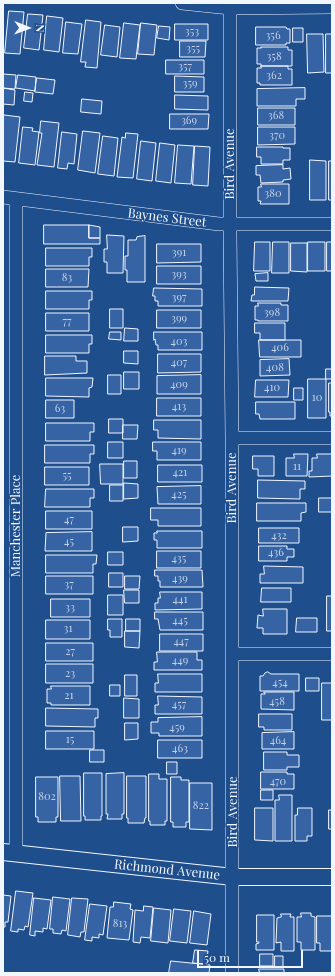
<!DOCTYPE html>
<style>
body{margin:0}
#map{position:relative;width:335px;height:976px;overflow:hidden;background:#1f4e8c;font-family:"Playfair Display",serif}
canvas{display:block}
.frame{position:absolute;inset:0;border:4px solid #f2f6ff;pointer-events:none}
.north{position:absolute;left:8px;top:8px;width:40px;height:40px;-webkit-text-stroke:3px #1f4e8c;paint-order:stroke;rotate:91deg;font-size:11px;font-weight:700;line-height:16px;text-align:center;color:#f2f6ff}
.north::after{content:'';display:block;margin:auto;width:14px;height:18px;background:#f2f6ff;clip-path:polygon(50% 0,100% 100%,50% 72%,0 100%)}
.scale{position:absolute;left:197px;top:950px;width:106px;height:18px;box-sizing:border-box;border:2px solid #f2f6ff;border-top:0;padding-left:5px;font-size:12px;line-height:14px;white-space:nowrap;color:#f2f6ff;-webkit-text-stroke:3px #1f4e8c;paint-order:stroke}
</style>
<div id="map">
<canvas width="335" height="976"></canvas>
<div class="frame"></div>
<div class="north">N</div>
<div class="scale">50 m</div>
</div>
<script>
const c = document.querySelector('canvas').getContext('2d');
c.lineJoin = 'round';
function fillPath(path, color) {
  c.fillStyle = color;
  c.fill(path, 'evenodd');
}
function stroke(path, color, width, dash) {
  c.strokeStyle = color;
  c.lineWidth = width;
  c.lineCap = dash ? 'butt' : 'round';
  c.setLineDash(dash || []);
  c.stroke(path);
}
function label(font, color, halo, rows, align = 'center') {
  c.font = font + ' "Playfair Display",serif';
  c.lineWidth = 3;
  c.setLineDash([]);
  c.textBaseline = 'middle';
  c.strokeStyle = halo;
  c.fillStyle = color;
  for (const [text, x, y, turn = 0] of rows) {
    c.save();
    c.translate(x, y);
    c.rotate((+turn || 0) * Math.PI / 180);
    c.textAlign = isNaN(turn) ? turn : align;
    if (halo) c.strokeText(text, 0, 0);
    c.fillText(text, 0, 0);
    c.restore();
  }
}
const building = new Path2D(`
 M9 11 24 12 20 54 5 53Z
 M28 14 43 15 39 50 24 48Z
 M47 16 63 18 59 52 44 50Z
 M86 20 101 22 97 68 85 67 86 62H81Z
 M66 22 82 24 78 54 63 53Z
 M124 23 140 25 136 59 120 58Z
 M141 23 157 25 154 55 138 54Z
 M175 24H208V40H175Z
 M105 25 120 27 117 57 101 55Z
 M159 26 170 27 169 40 157 38Z
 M256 27H286L287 29H290V43H286V45H256Z
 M293 28H303V42H293Z
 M307 34H323L324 72 308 73Z
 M326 34H332V73H326Z
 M180 41H206L205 57H180Z
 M261 47H288V50H292V66H261V64H257V48H261Z
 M166 60H204V74H166Z
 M261 66H288V69H292V85H260V83H257V68H261Z
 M3 74 16 75 15 89 3 88Z
 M18 75 36 77 35 91 16 88Z
 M175 76 204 77V92H175Z
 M37 78 55 80 53 94 35 92Z
 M3 88 15 90 14 105 3 104Z
 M305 88V99H296V106H257V89Z
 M25 92 33 93 32 102 24 101Z
 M175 95 208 96V110L175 109Z
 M82 99 102 101 101 114 81 112Z
 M258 108H295V125H258Z
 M170 114H209L208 129H170Z
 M4 115 20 117 15 162 3 161Z
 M41 121 59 123 54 167 37 165 42 133H40Z
 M23 127 33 128 32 131 39 132 35 165 19 163Z
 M258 127H295V144L258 145Z
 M83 131 100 133 95 173 78 170Z
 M62 132 77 134 74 164 68 163 67 169 58 168Z
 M126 133 138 134 133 178 117 177 122 137 125 138Z
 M103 136 118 138 114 176 98 174Z
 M141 141 156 143 152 181 137 179Z
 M160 143 175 145 171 183 156 181Z
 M178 145 194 146 191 184 175 183Z
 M195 146 210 147 208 186 193 185Z
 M257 147H283V148H290V160H283V164H261V157H257Z
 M310 160 326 161V200H310Z
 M329 161H332V200H329Z
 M283 165V169L290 168 291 179 283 180V182L261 183 260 175H256V166Z
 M261 184H289V204H260L261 201H258V187H261Z
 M44 225H89V238H100V244H44Z
 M89 225 100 227V238H89Z
 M107 235 124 236 123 273H107V262H104V249H107Z
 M145 236V282H127V270H125V256H128V240H136L137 237Z
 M255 242H270V271H254Z
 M273 242H289V273H272Z
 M308 242H325V271H308Z
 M327 242H332V271H327Z
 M291 243H307V272L291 271Z
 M157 244H201V262L157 263Z
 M46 248H92V257H89V266H46Z
 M157 266H201V284H157Z
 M46 269H89L88 287H46Z
 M268 273V281H256L255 274Z
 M255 287 289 288 288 301H251L252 295H254Z
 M154 288 202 289V306H158V301H155V296H153Z
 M46 291H92V300H89V309H46Z
 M258 303H281V305H288V321H258V320H255V306H258Z
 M110 309H123V328H110Z
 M157 310H201V328H157Z
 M46 313H89V331H46Z
 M255 323H285V340H260V333H255Z
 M125 328 138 329V341H124Z
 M110 332H121V340L109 339Z
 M154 332H202V350H158V345H156L155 339 154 340Z
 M46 335H92V344H89V353H46Z
 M259 340H301V357H260Z
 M124 351H138V364L124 363Z
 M158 354H201V372L158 373Z
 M45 356H76V361H87V373L45 375Z
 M289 359 290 375 260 376V360Z
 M326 369H332V379H326Z
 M124 372H139V389H124Z
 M108 375H121V394H108Z
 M201 375V394H157V376Z
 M46 378H93L92 387 89 388V397L46 396Z
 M308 379H326V418H308Z
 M256 380H289L288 397H255Z
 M329 383H332V416H330V412H329Z
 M294 388H303V400H294Z
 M157 398H201V416H157Z
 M46 400H74V418H46Z
 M256 402H295V419H260L259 414H256Z
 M109 419H123V433H109Z
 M154 420H201V439L158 438V430H154Z
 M46 423H94V432H90V441H46Z
 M123 425H138L137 439H123Z
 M108 442H123V458H108Z
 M153 442H201V460H157V451H153Z
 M45 445H94V454H90V463H45Z
 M294 454H308L307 476H286V458H294Z
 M317 454H332V476L309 477V471H312V458H317Z
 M253 456H274V476H258V469H253Z
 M124 461H137V478H124Z
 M100 464H123V484H101Z
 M158 465H202V482H158Z
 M45 467H89V485H45Z
 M258 480 305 481V489H300V499L258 498Z
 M124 483 138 484V498L124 499Z
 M110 485H123V501H110Z
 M201 486V504H158L157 487Z
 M46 489H94V498H90V507H45Z
 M319 498H332V512H319Z
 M257 503H306V512L301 513V521H257Z
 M151 508H201V526H158V520H151Z
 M46 511H92V529H46Z
 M123 527H138V541L123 542Z
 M259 528H299V543H259Z
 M157 531H202V548H157V540H154V533H157Z
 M92 532V551H45L46 533Z
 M259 546H287V549H294V557H287V561H259Z
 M157 551H201V568H157Z
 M108 552H123V565H108Z
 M46 555H97L96 564H93V573H46Z
 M264 566 303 567V583H260V574H264Z
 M155 570H202L203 587H160V581H158V576H155Z
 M109 573H123V587H109Z
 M46 576H93V594H46Z
 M125 576H140L139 589H125Z
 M262 588H291V602H261Z
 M124 590H139V603H125Z
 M160 592H202V609L155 610V603H158V598H160Z
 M108 595H123V615H108Z
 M327 596H332V631H327Z
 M51 599H90V617H51Z
 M263 609H287V634H263V628H257L258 615 263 616Z
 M155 612H203V630H160L158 619H155Z
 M297 618H317V632H296Z
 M108 619H122V637H110V630H108Z
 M126 619H140V631H126Z
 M46 620H90V639H46Z
 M125 631H140L139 648 125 647Z
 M160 634H203V651H160Z
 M46 643H93V661H46Z
 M157 652H197V660H202V670H154V662H157Z
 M46 664H93V683H46Z
 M268 672 271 674H299V691H260V676H263L265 673Z
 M158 674H202V692H155V683H158Z
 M125 675H137V696H125Z
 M306 678H319V691H306Z
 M322 683H332V720H322Z
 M110 685H120V696H110Z
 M51 686H90V705H51V703H47V689H51Z
 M264 692H294V710L261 709V694H265Z
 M158 696 202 697V714H155V705H158Z
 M124 698 139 699V718H124Z
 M46 708 98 709V718H95V727L46 726Z
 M259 714H292V730H264V727H259Z
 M202 717V736H159V733H151V722H158V718Z
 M125 723H138V739L125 740Z
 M46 731H94V749H46Z
 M294 732V749H262V733Z
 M158 740H202V758H158Z
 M90 750H104V762H90Z
 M264 752H287V755H299V767H287V770H264Z
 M167 762H177V774H167Z
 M261 772H287V774H294V789H261Z
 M84 773H102V816H101V820H85V816H84Z
 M124 773V814H122V819H107L108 814H106V774Z
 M149 774H159V779H167V821H165V825H150V821H149Z
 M60 776H80L81 821H61Z
 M127 776H146V818H145L144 823H128V818H127Z
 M36 777H58V817H56V822H38V817H36Z
 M171 777H181V780H189V822H186V827H173V822H171Z
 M190 783H212V830L190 829Z
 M261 790H273V800H261Z
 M279 795H292V841H275V800H279Z
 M255 808H273V841L255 840Z
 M298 808H312V836H307V841H295V815H297Z
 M329 810H332V829H329Z
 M16 891 33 893 28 927 25 926 24 930 18 929V932L11 931Z
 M3 895 11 896 8 922H5V927H3Z
 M53 897 70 899 66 931 62 930 61 934 53 933V929H50Z
 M34 898 51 900 47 929 43 928V932L35 931V936L30 935Z
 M72 898 88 899 84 932H81L80 937 68 935Z
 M114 902 131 904 130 909 133 910 129 940 107 938 110 907H113Z
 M90 904 107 906 103 935 99 934V938L92 937V941L85 940Z
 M144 906 153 907 150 938 141 937 140 943 133 942 135 910 143 911Z
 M154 908 171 910 168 943 151 941Z
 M174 909 191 911 187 943 170 941Z
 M194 911 211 914 207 945 190 943Z
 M301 913H311V916L315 917V950H301V942H297V917H301Z
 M281 914H291L290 917H294V951H281V942L276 943 277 918 281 917Z
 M257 915H274V950H256V944L259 943V942H257Z
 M317 916H332V951H320V943H317Z
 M195 950 208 951 206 964 193 963Z
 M260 954H273V966H260Z
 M275 956H283V967H275Z
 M171 961 210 965 209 973H169Z
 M259 969H284V973H257L259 972Z`);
fillPath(building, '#3563a3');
stroke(building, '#f2f6ff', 1);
const minor = new Path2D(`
 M182 3 230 8 332 7
 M230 3V234L232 438V973
 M3 197 219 224H332
 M232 438H332
 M232 654H332
 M16 854V199`);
const tertiary = new Path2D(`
 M3 852 233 877H332`);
stroke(minor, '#f2f6ff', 14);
stroke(tertiary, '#f2f6ff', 18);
stroke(minor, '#1f4e8c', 13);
stroke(tertiary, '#1f4e8c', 16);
label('11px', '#c3d1e8', null, [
 ["353",192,32],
 ["356",273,36],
 ["355",193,49],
 ["358",274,57],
 ["357",185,67],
 ["362",274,76],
 ["359",190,84],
 ["368",276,116],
 ["369",189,121],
 ["370",277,136],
 ["380",273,194],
 ["391",179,253],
 ["393",179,275],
 ["83",67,278],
 ["397",179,298],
 ["398",272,313],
 ["399",179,319],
 ["77",67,322],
 ["403",179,342],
 ["406",280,348],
 ["407",179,363],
 ["408",275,368],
 ["409",179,385],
 ["410",272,388],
 ["10",317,398],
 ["413",179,407],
 ["63",60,409],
 ["419",179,451],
 ["11",297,467],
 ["421",180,473],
 ["55",67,476],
 ["425",179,495],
 ["47",69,520],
 ["432",279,536],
 ["45",69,542],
 ["436",276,553],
 ["435",179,559],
 ["439",180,579],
 ["37",69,585],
 ["441",180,600],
 ["33",70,608],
 ["445",180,621],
 ["31",68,629],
 ["447",181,642],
 ["27",70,652],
 ["449",180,661],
 ["23",70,674],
 ["454",280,683],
 ["21",69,696],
 ["458",277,702],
 ["457",179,705],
 ["459",177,728],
 ["15",70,740],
 ["464",278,741],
 ["463",180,749],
 ["470",278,782],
 ["802",47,797],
 ["822",201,806],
 ["813",120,924]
]);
label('13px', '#f2f6ff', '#1f4e8c', [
 ["Bird Avenue",230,164,-90],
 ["Baynes Street",167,218,7],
 ["Bird Avenue",232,488,-90],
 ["Manchester Place",16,526,-90],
 ["Bird Avenue",233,812,-90],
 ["Richmond Avenue",167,870,6]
]);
</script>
